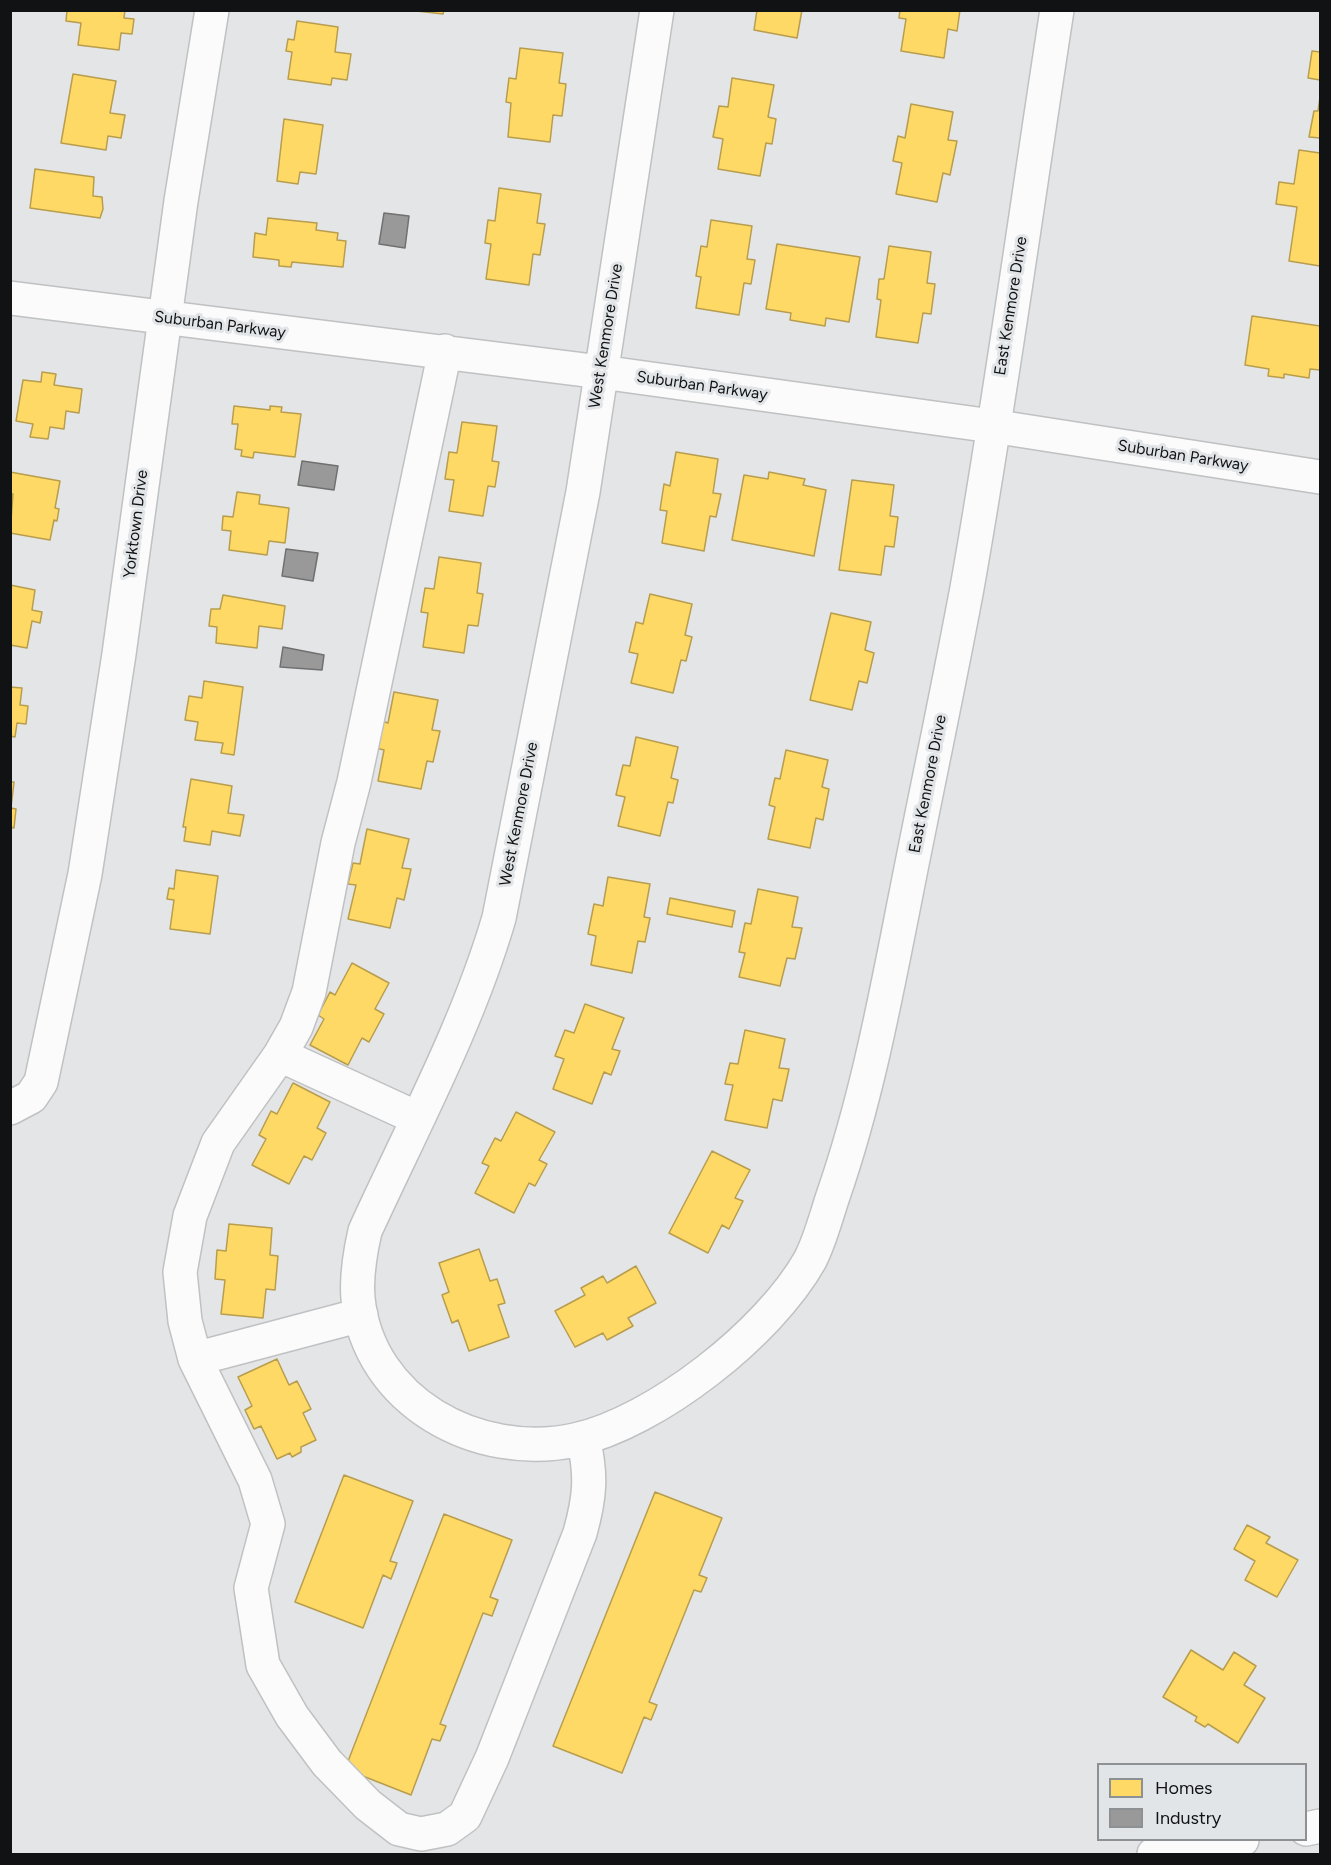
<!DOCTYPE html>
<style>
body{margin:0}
#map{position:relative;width:1331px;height:1865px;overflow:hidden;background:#e3e5e7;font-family:Figtree,sans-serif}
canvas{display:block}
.frame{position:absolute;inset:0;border:12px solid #111213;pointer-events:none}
.legend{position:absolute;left:1097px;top:1763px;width:210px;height:78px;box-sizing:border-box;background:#e2e5e8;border:2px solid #8e9193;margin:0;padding:8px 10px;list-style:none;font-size:18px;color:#111213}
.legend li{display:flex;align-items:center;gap:12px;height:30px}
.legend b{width:30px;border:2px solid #8e9193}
</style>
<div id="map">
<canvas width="1331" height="1865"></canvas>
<div class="frame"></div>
<ul class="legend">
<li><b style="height:16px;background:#ffd966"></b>Homes</li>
<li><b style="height:16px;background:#999"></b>Industry</li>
</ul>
</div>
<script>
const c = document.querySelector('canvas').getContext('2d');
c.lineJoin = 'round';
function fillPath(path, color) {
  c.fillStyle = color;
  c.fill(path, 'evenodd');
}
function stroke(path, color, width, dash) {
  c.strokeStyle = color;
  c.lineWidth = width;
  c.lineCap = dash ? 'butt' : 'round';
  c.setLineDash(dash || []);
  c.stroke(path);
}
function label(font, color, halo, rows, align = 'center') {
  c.font = font + ' Figtree,sans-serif';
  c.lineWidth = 6;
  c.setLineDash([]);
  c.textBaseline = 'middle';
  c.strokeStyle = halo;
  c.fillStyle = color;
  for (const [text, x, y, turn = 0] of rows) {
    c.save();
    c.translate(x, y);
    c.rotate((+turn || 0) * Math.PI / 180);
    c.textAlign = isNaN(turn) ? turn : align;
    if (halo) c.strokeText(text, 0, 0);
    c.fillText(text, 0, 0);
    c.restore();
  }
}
const homes = new Path2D(`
 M67 10H125L124 18 134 19 132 34 121 33 119 50 78 45 81 23 66 21Z
 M408 10H444L443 14Z
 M757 10H802L797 38 754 30Z
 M900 10H960L957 31 948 29 944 58 901 51 906 19 899 18Z
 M297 21 338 27 335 52 351 54 347 80 332 78 331 85 288 79 292 52 286 51 288 39 294 40Z
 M520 48 563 53 559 83 566 84 562 116 553 115 550 142 508 137 511 103 506 102 509 78 516 79Z
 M1312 51 1320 52V80L1308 78Z
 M73 74 116 81 110 113 125 115 121 138 108 136 106 150 61 143Z
 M732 78 774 85 768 117 776 119 772 144 766 143 760 176 718 169 723 139 713 137 719 106 728 107Z
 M1320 97V138L1309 137 1314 111H1318Z
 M911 104 953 112 948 140 957 141 950 175 943 173 937 202 896 194 902 163 893 161 898 136 905 138Z
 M284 119 323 125 316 174 300 172 298 184 277 181Z
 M1299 150 1320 153V266L1289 261 1297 207 1276 204 1279 182 1294 184Z
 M35 169 94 177 93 196 102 197 103 209 100 218 30 208Z
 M499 188 541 194 537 223 545 224 540 255 533 254 529 285 486 279 491 244 485 243 488 220 495 221Z
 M268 218 317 223 316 230 338 233 337 240 346 241 343 267 292 262 291 267 279 266V260L253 257 255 233 266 235Z
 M711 220 752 226 747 259 755 260 751 284 744 283 739 315 696 308 701 277 696 276 701 246 707 247Z
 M777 244 860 257 849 322 826 318 825 326 790 320 791 313 766 309Z
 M889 246 931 252 927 283 935 284 931 314 923 313 918 343 876 337 881 300 877 299 879 279H884Z
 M1252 316 1320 326V370L1310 369 1309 378 1284 374V378L1268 376 1269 369 1245 365Z
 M42 372 56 374 54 385 82 389 79 413 66 411 64 429 50 427 48 439 30 437 33 424 16 421 23 380 41 382Z
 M234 406 270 410V406L282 407 281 412 301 414 295 457 254 452 253 458 241 456 242 450 235 449 238 424H232Z
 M462 422 497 426 492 461 499 462 495 487 488 486 483 516 449 511 454 480 445 479 449 452 457 453Z
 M676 452 718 459 713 493 721 494 716 517 710 516 704 551 662 543 667 511 660 510 664 484 670 486Z
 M10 472 60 481 55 508 59 509 57 521 54 520 50 540 10 533 13 494 10 493Z
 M769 472 805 479 803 485 826 490 814 556 732 540 744 475 768 479Z
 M852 480 894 485 890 516 898 517 894 547 885 546 881 575 839 570Z
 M237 492 260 495 259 504 289 508 285 543 269 541 267 555 229 550 231 531 222 530 223 516 233 517Z
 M439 557 481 563 477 593 483 594 478 626 468 625 464 653 423 647 428 613 421 612 425 588 434 589Z
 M10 585 35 590 32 610 42 612 40 623 32 621 27 648 10 645Z
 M650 594 692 604 685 635 692 637 686 661 681 660 673 693 631 683 638 654 629 652 636 622 643 624Z
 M223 595 285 606 282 629 259 626 257 648 216 643 217 627 209 626 211 609H220Z
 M831 613 871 622 865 650 874 653 867 683 859 681 852 710 810 700Z
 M204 681 243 687 234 755 221 753 223 743 195 740 198 722 185 720 189 696 202 698Z
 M10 687 22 688 20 705 28 706 26 724 17 723 15 737 10 736Z
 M394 692 438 700 432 730 440 731 433 762 427 761 421 789 378 781 384 750 376 748 382 721 388 723Z
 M636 737 678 747 671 778 678 780 673 803 668 802 660 836 618 826 625 797 616 795 623 765 630 766Z
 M786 750 828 760 822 787 829 789 823 820 816 818 810 848 768 839 775 807 769 805 775 778 780 779Z
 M191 779 232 786 228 813 244 815 240 836 212 831 210 845 184 841 186 827H183Z
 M10 782H14L11 808 16 809 14 828 10 827Z
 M367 829 409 839 402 868 411 869 404 900 397 898 390 928 348 919 356 885 348 884 353 863 360 864Z
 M176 870 218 876 210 934 170 929 174 900 167 899 169 888 174 889Z
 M608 877 650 884 644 917 650 918 645 942 638 941 632 973 591 965 596 936 588 934 594 904 603 906Z
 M758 889 798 897 792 927 802 928 795 959 787 958 780 986 739 977 745 953 739 952 745 923 751 924Z
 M670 898 735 911 732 927 667 914Z
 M352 963 389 983 375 1009 384 1014 369 1042 362 1038 348 1065 310 1045 324 1019 318 1015 330 992 335 995Z
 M585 1004 624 1018 612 1049 620 1051 611 1075 604 1072 592 1104 553 1089 564 1059 555 1056 565 1030 574 1033Z
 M745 1030 785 1039 779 1068 789 1069 782 1101 773 1099 767 1128 725 1120 733 1085 725 1084 730 1063 738 1064Z
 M293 1083 330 1102 317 1128 326 1133 312 1160 304 1156 289 1184 252 1165 266 1139 259 1135 271 1111 277 1114Z
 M516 1112 555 1132 539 1160 547 1164 535 1186 529 1183 514 1213 475 1193 489 1166 482 1163 495 1138 501 1141Z
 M712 1151 750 1170 735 1198 743 1201 729 1229 722 1225 708 1253 669 1233Z
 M229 1224 272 1228 270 1255 278 1256 275 1290 266 1289 263 1318 221 1314 225 1280 215 1279 217 1250 226 1251Z
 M479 1249 490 1281 497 1279 505 1303 498 1305 509 1337 469 1351 458 1320 452 1323 442 1295 449 1292 439 1263Z
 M636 1266 656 1303 628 1318 633 1326 607 1340 603 1333 575 1347 555 1311 585 1295 581 1288 603 1276 607 1283Z
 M277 1359 289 1385 297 1381 311 1409 303 1413 316 1440 301 1447V1452L292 1457 290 1453 277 1459 261 1426 254 1429 245 1410 252 1406 238 1377Z
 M344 1475 413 1501 390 1561 397 1563 391 1579 383 1575 363 1628 295 1602Z
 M655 1492 722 1518 699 1575 707 1578 701 1592 694 1590 649 1702 657 1705 651 1720 644 1717 622 1773 553 1746Z
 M444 1514 512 1540 490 1597 498 1600 492 1616 483 1613 440 1724 446 1726 440 1741 432 1739 411 1795 345 1769Z
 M1247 1525 1270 1537 1266 1543 1298 1560 1277 1597 1245 1580 1255 1561 1234 1549Z
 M1191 1650 1223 1670 1234 1652 1256 1666 1244 1685 1265 1698 1238 1743 1208 1724 1205 1727 1195 1721 1197 1717 1163 1697Z`);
fillPath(homes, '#ffd966');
stroke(homes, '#b89d4d', 1.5);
const industry = new Path2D(`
 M384 213 409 216 405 248 379 244Z
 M302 461 338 466 334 490 298 485Z
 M286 549 318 553 313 581 282 576Z
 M283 647 324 655 322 670 280 667Z`);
fillPath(industry, '#999');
stroke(industry, '#707071', 1.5);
const minor = new Path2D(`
 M657 10 583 492 499 918C467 1027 412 1128 365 1231 360 1253 356 1275 358 1298 368 1402 478 1461 575 1440 656 1422 769 1333 810 1260 820 1241 826 1217 833 1196 867 1098 886 995 906 894 926 792 948 690 967 588 1001 396 1027 203 1057 10
 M10 298 601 372 992 426 1320 477
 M445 351 354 782 338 843 309 992 296 1027 280 1055 218 1143 190 1216 180 1272 185 1321 195 1359 255 1480 268 1524 251 1588 263 1665 292 1716 327 1763 368 1805 399 1829 421 1834 447 1829 465 1816 492 1758 580 1533C590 1497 592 1475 583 1438
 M280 1055 417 1118
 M10 1108 31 1097 41 1082 85 874 119 654 181 201 212 10
 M195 1359 361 1315
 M1306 1829 1320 1826
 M1154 1854 1242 1840`);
stroke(minor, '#c0c1c2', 36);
stroke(minor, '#fbfbfb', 33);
label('16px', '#111213', '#e2e5e8', [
 ["East Kenmore Drive",1011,306,-81],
 ["Suburban Parkway",220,325,7],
 ["West Kenmore Drive",606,336,-81],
 ["Suburban Parkway",702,386,8],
 ["Suburban Parkway",1183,456,9],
 ["Yorktown Drive",136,524,-83],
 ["East Kenmore Drive",928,784,-79],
 ["West Kenmore Drive",519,814,-79]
]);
</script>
